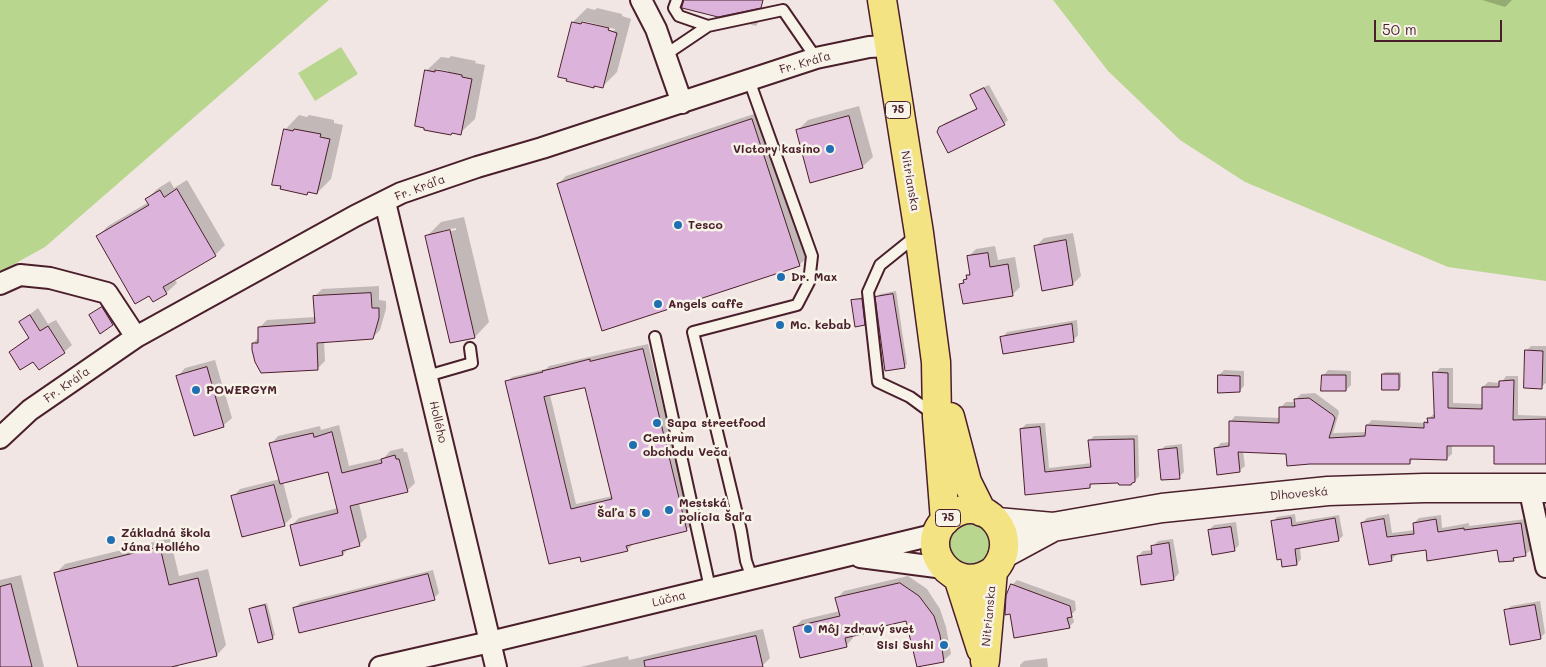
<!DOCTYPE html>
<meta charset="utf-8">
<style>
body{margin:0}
#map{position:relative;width:1546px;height:667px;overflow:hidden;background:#f2e6e5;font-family:Mali,sans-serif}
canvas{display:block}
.scale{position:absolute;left:1374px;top:20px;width:128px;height:22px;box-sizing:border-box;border:2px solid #4a1f2b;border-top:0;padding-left:6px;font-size:15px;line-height:18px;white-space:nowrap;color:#4a1f2b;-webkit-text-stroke:4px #f7f3e8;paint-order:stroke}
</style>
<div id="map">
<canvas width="1546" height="667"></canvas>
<div class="scale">50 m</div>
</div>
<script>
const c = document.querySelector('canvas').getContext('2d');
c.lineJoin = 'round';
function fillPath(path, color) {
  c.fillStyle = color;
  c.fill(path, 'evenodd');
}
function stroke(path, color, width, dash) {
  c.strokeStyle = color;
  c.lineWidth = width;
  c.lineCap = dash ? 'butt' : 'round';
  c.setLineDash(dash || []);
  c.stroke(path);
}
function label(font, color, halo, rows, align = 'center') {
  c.font = font + ' Mali,sans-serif';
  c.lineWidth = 5;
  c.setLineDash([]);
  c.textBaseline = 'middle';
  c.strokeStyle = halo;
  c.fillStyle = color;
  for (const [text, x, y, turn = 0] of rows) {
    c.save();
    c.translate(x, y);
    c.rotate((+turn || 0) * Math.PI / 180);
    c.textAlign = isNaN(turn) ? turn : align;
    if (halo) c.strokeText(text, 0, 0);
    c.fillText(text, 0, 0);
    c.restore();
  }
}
fillPath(new Path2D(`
 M0 0H329L45 247 0 272Z
 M1053 0H1546V281L1448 267 1245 182 1180 140 1108 71Z
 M341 47 358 74 315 101 298 73Z
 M979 521 993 541 986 560 972 566 957 563 945 541 955 524Z`), '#b9d68f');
fillPath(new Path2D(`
 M1482 0H1512L1505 7Z
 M587 8 595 10 597 8 622 14V16L631 19 617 72 603 86 573 22ZM583 21 615 29 614 31 581 23Z
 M759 21 756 26 749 24 750 23Z
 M451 56 476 61 475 63 485 65 475 119 460 133 426 71 441 57 449 58ZM436 69 448 71V73L436 71Z
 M989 85 1008 120 1004 124 940 128 945 123 977 108 971 95 975 91Z
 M859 106 873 157 862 167 798 130 808 120Z
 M760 112 807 258 799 265 558 184 566 176Z
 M299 115 307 117 309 115 334 120V123L343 125 331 179 317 193 309 191 307 193 285 130Z
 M187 180 225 245 215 255 174 279 177 283 166 293 153 301 149 294 98 236 108 226 149 202 147 199 157 189 170 181 174 188Z
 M464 217 489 322 475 337 427 236 441 222ZM456 228V230L442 233V231Z
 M1073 233 1081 276 1073 284 1036 246 1044 238Z
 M995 246 998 260 1015 257 1020 287 1013 294 961 284 971 272 969 256 976 249Z
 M379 286V300L386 301V309L380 330 372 338 324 341 325 361 317 369 253 343 259 337V328L267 320 316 317 314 297 322 289Z
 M896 291 907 364 904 367 877 297 880 294Z
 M864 297 866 322 864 324 852 301 855 299Z
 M107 303 117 319 112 324 90 315Z
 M38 308 48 324 56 320 72 345 64 352 34 360 10 352 30 336 20 322Z
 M1077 320 1078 335 1073 341 1002 338 1007 332Z
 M648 344 691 525 686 530 631 543 632 545 627 550 582 560 507 382 512 377 546 369 549 366ZM586 387 613 496 576 504 550 395Z
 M1531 346H1546V383L1541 387 1526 351Z
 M215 360 232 418 224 425 195 434 178 376 185 368Z
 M1440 368H1453V403L1483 404V387L1488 382 1501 383 1506 376H1518V415L1546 416V463L1495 445 1452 444V454L1446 459 1414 458 1410 462 1288 453 1243 451 1245 466 1239 471 1216 448 1221 443 1230 442V422L1235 416 1280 418 1281 407 1286 402H1296V399L1301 394 1315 393 1338 410 1339 413 1333 433 1367 432V425L1372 420 1425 423 1429 418 1435 413V373Z
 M1224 370 1244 371V386L1239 391 1219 375Z
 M1328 370 1351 371V385L1346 390 1323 376Z
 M1385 372H1401V387L1399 389 1383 374Z
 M1045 423 1049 468 1092 463 1089 441 1094 436 1138 435 1139 476 1135 481 1094 482 1090 486 1026 493 1021 429 1026 424Z
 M339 425 349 466 384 458 390 451 403 448 404 452H407L415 483 407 491 359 503 367 537 359 545 349 548 343 554 291 526 299 518 338 508 329 471 283 482 292 517 284 525 233 497 240 489 280 479 271 444 278 436 320 426 321 430Z
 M1182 444 1184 472 1179 477 1160 451 1165 446Z
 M1295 514 1296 522 1339 515 1343 536 1338 540 1300 547 1301 559 1297 564 1273 522 1277 517Z
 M1389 514 1392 533 1415 530 1414 523 1419 518 1441 515 1442 528 1469 523V526L1526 519 1531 550 1526 554 1517 556 1513 560 1498 549H1427L1396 553V555L1391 560 1362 523 1367 518Z
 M1236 522 1239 545 1234 550 1209 530 1214 525Z
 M170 538 179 576 208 569 226 645 217 655 177 664 178 667H79L55 574 65 564Z
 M1173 539 1179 573 1174 579 1138 556 1143 551 1153 550V546L1158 541Z
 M433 570 439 593 434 598 295 608 300 603Z
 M21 575 44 667H0V580Z
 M908 576 927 589 940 609 946 627 951 654 943 661 918 667 907 619 884 624 880 629 853 635V638L846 646 794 628 802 620 840 611 837 598 844 591Z
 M1017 580 1075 601 1076 610 1072 614 1074 622 1069 627 1012 585Z
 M1540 601 1545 633 1540 638 1506 611 1511 606Z
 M267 603 275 635 273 637 259 641 250 610 252 607Z
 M763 629 770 658 762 666 757 667H580L628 656 629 660Z
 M1047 658 1048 667H1020V665L1024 661Z`), '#0003');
const building = new Path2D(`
 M684 0H763L761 8 718 17 682 8Z
 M572 22 581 24 582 22 609 28 608 30 617 33 603 88 594 86V88L566 81 567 79 558 77Z
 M425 70 435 72V70L442 71 462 75V77L472 79 461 135 452 133 451 135 424 130V128L415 126Z
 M984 88 1005 125 948 153 937 132 939 127 977 109 970 95Z
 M849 116 863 168 810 183 796 130Z
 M752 119 800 266 602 331 557 184Z
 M284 129 293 131 294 129 321 134 320 137 330 139 317 194 308 192 307 195 280 189 281 186 272 185Z
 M177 189 216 256 163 287 167 294 153 302 149 296 135 304 96 236 149 205 145 199 160 190 164 197Z
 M450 230 475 338 450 343 425 236Z
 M1066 240 1073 285 1042 291 1034 246Z
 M988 253 990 267 1008 264 1013 296 963 304 959 284 964 283 963 280 967 279 966 275H970L967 256Z
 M371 293 372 308H379V318L373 339 317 343 318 370 261 373 255 362 252 350V343H258V327L315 323 313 296Z
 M893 294 905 368 885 371 875 297Z
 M862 299 865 325 855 327 851 300Z
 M102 307 113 325 100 334 89 315Z
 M30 315 40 331 48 326 65 353 39 370 33 362 20 370 9 352 29 338 19 322Z
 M1072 324 1074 342 1003 354 1000 337Z
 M643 349 687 531 626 546 628 551 581 562 580 557 549 564 505 381 543 372 542 371 555 368 590 359V361ZM585 388 612 499 571 509 544 397Z
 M1525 350 1543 351 1542 389 1524 388Z
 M207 367 224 427 194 436 176 376Z
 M1433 372 1448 373V408L1482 409V387H1499V381L1514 380 1513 420 1546 419V464H1494V446H1447V460L1410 459V464H1310L1287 466 1286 454 1238 452 1240 472 1217 475 1214 448 1229 446V421L1279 423V407H1295L1294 399 1309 398 1333 415 1335 418 1329 438 1365 436 1366 425 1424 428V422L1428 423 1427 418H1434Z
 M1382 374H1399V390H1382Z
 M1218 375 1240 376V392L1218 393Z
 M1322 375H1346V391H1321Z
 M1040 427 1045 472 1091 467 1088 440 1134 439 1135 482 1132 483 1131 485H1119L1118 483 1090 484V488L1025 495 1020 429Z
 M332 432 342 473 382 463 381 459 395 455 396 459H399L408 492 350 506 360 546 342 551 343 555 300 566 290 525 338 513 328 472 280 484 269 443 313 433 314 437Z
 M1177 448 1180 479 1161 480 1158 450Z
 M274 485 285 526 242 537 231 496Z
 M1291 518 1292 526 1335 518 1339 541 1295 549 1297 565 1282 567 1281 559 1277 560 1271 521Z
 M1384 519 1387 537 1414 534 1413 523 1436 519 1438 532 1464 528V530L1521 523 1526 556 1513 558 1514 561 1499 562 1497 550 1427 561 1426 550 1391 555 1392 561 1369 565 1361 523Z
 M1231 527 1235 551 1212 555 1208 530Z
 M1169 543 1174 580 1141 585 1137 556 1152 554 1151 546Z
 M160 547 169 585 198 578 217 656 171 667H78L54 573Z
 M428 574 435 600 299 633 293 608Z
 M900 583 919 596 934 616 940 635 944 662 917 667 906 621 880 627V630L845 638 847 647 800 658 793 627 840 616 835 598Z
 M11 584 32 667H0V587Z
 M1011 584 1070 606 1072 617 1067 618 1070 628 1014 638 1010 614 1005 615 1006 596Z
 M265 605 273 639 258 643 249 609Z
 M1535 605 1541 639 1510 645 1504 610Z
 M756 636 763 667H645L644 661Z`);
fillPath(building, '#dcb4db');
stroke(building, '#4a1f2b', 1);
const service = new Path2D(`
 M677 0 674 8 679 16 708 26
 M665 55 708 26 783 10 816 58
 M749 80 812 256 809 282 797 305 693 332 741 531 746 561 752 578
 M916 236 880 265 868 292 878 382 910 397 933 414
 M655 337 710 588
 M427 376 472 363 470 348`);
const minor = new Path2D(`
 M641 0 656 29 682 103
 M385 202 496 667
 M0 284 20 275 50 278 107 293 136 337
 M0 438 30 410 136 337 355 216 401 193 477 167 542 148 816 58 869 47 888 46
 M1529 487 1546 567
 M860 557 944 568
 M380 667 490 642 937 534`);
const secondary = new Path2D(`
 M997 522 1053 527 1162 508 1328 491 1424 488H1546
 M1003 554 1053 527`);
const primary = new Path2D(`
 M882 0 919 233 936 362 937 417 945 521
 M950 417 967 482 982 512
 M958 577 981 649
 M985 661 993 571C1024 538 984 490 949 517 913 544 953 599 993 571`);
stroke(service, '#4a1f2b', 14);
stroke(minor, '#4a1f2b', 24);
stroke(secondary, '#4a1f2b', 31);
stroke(primary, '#4a1f2b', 31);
stroke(service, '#f7f3e8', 10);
stroke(minor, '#f7f3e8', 20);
stroke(secondary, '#f7f3e8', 28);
stroke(primary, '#f4e382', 28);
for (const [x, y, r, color] of [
 [830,149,5,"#1f6fb2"],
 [678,225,5,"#1f6fb2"],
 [781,277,5,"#1f6fb2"],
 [658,304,5,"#1f6fb2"],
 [780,325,5,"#1f6fb2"],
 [196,390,5,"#1f6fb2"],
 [657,423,5,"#1f6fb2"],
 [633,445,5,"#1f6fb2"],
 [669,510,5,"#1f6fb2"],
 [646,513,5,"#1f6fb2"],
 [111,540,5,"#1f6fb2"],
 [808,629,5,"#1f6fb2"],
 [944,645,5,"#1f6fb2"]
]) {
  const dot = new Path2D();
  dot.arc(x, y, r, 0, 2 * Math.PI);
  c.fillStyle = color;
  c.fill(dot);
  stroke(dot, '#f7f3e8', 2);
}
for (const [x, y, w] of [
 [898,110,25],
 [948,518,25]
]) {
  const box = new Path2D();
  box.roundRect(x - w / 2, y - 8.5, w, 17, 4);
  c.fillStyle = '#f7f3e8';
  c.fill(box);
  stroke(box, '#4a1f2b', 1);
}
label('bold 11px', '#4a1f2b', null, [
 ["75",898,110],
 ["75",948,518]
]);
label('12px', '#4a1f2b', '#f7f3e8', [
 ["Fr. Kráľa",805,63,-16],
 ["Nitrianska",910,181,80],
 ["Fr. Kráľa",420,188,-21],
 ["Fr. Kráľa",67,385,-35],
 ["Hollého",438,422,77],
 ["Dlhoveská",1299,494,-5],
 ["Lúčna",669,599,-14],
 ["Nitrianska",989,616,-85]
]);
label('bold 12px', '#4a1f2b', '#f7f3e8', [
 ["Victory kasíno",820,149,"right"],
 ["Tesco",688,225],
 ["Dr. Max",791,277],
 ["Angels caffe",668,304],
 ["Mc. kebab",790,325],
 ["POWERGYM",206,390],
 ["Sapa streetfood",667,423],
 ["Centrum",643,438],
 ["obchodu Veča",643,452],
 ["Mestská",679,503],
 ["polícia Šaľa",679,517],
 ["Šaľa 5",636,513,"right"],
 ["Základná škola",121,533],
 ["Jána Hollého",121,547],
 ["Môj zdravý svet",818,629],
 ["Sisi Sushi",934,645,"right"]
], 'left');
</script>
